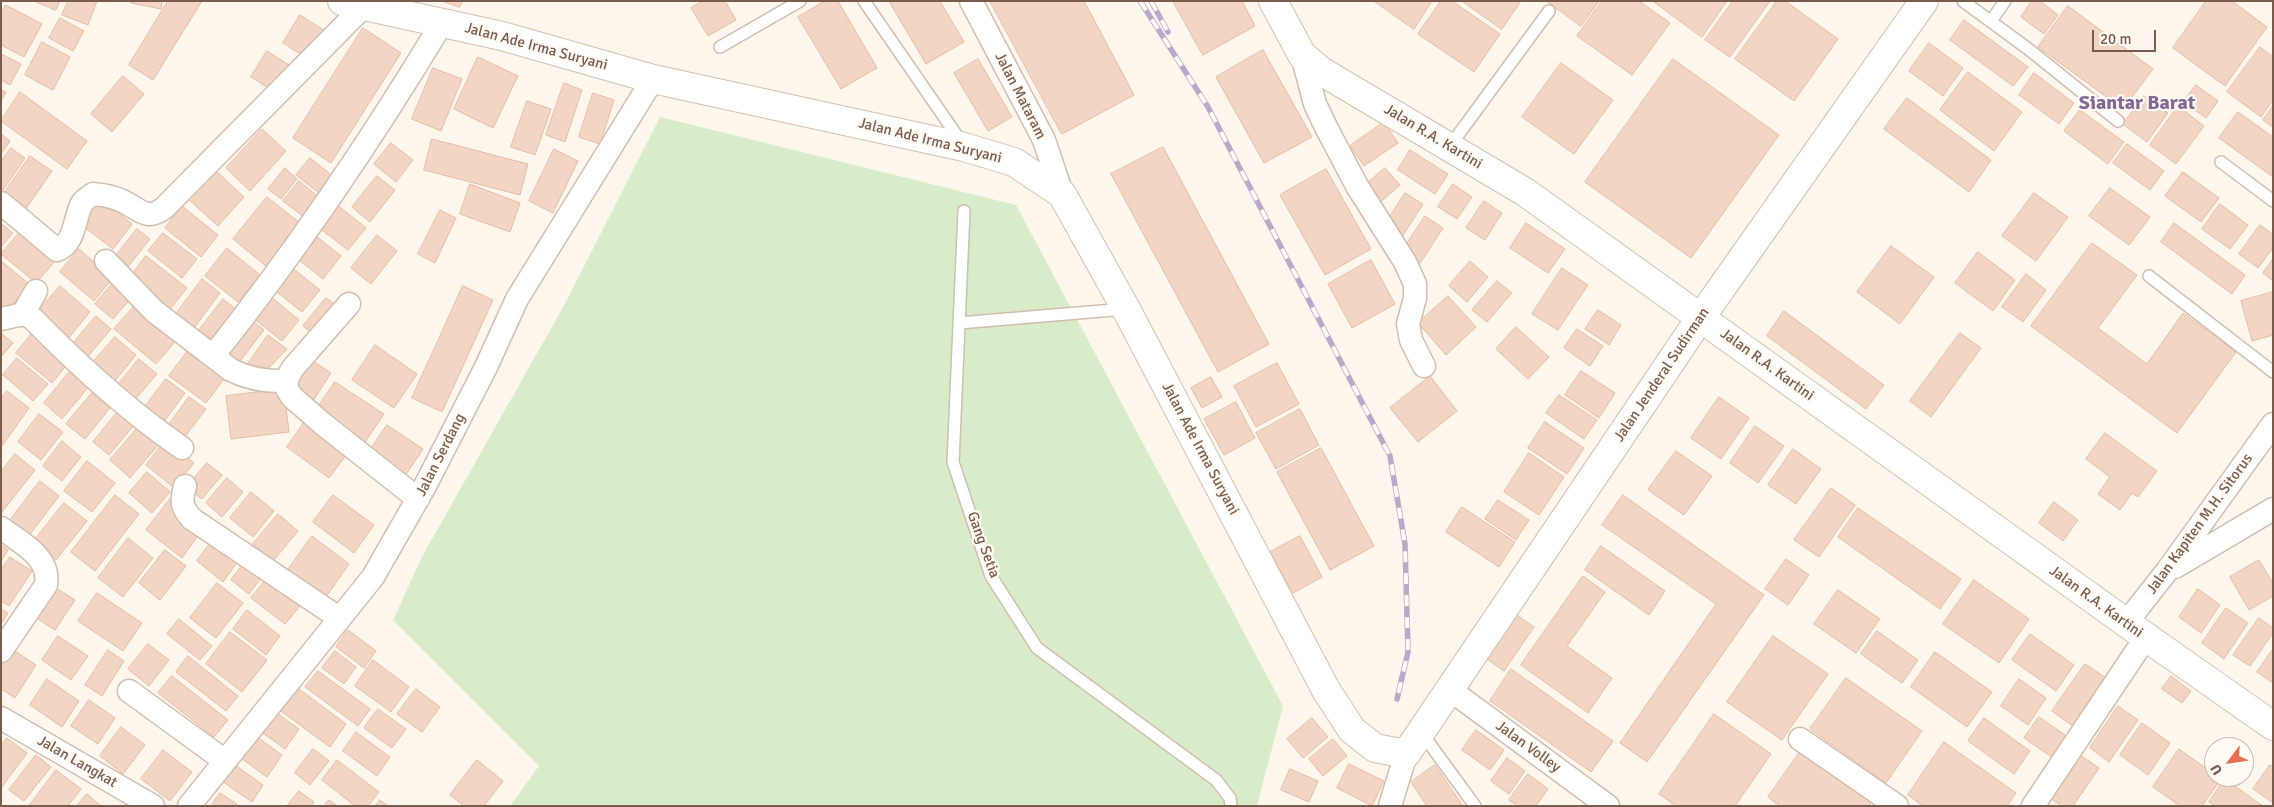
<!DOCTYPE html>
<style>
body{margin:0}
#map{position:relative;width:2274px;height:807px;overflow:hidden;background:#fdf6ec;font-family:Signika,sans-serif}
canvas{display:block}
.frame{position:absolute;inset:0;border:2px solid #7a5c4d;pointer-events:none}
.north{position:absolute;left:2204px;top:737px;width:50px;height:50px;box-sizing:border-box;background:#fffaf3;border:1px solid #cabbb1;border-radius:50%;rotate:239deg;font-size:14px;font-weight:700;line-height:20px;text-align:center;color:#7a5c4d}
.north::after{content:'';display:block;margin:auto;width:18px;height:22px;background:#e76f51;clip-path:polygon(50% 0,100% 100%,50% 72%,0 100%)}
.scale{position:absolute;left:2092px;top:30px;width:64px;height:22px;box-sizing:border-box;border:2px solid #7a5c4d;border-top:0;padding-left:6px;font-size:15px;line-height:18px;white-space:nowrap;color:#7a5c4d;-webkit-text-stroke:4px #fffaf3;paint-order:stroke}
</style>
<div id="map">
<canvas width="2274" height="807"></canvas>
<div class="frame"></div>
<div class="north">U</div>
<div class="scale">20 m</div>
</div>
<script>
const c = document.querySelector('canvas').getContext('2d');
c.lineJoin = 'round';
function fillPath(path, color) {
  c.fillStyle = color;
  c.fill(path, 'evenodd');
}
function stroke(path, color, width, dash) {
  c.strokeStyle = color;
  c.lineWidth = width;
  c.lineCap = dash ? 'butt' : 'round';
  c.setLineDash(dash || []);
  c.stroke(path);
}
function label(font, color, halo, rows, align = 'center') {
  c.font = font + ' Signika,sans-serif';
  c.lineWidth = 4.5;
  c.setLineDash([]);
  c.textBaseline = 'middle';
  c.strokeStyle = halo;
  c.fillStyle = color;
  for (const [text, x, y, turn = 0] of rows) {
    c.save();
    c.translate(x, y);
    c.rotate((+turn || 0) * Math.PI / 180);
    c.textAlign = isNaN(turn) ? turn : align;
    if (halo) c.strokeText(text, 0, 0);
    c.fillText(text, 0, 0);
    c.restore();
  }
}
fillPath(new Path2D(`
 M660 117 1016 205 1283 706 1257 806H510L539 766 393 620 423 555 566 302Z`), '#d8ecc9');
const building = new Path2D(`
 M34 1H60L56 10Z
 M68 1H97L88 25 62 15Z
 M131 1H162L161 9 131 3Z
 M168 1H202L153 80 129 65Z
 M442 1H462L460 7Z
 M703 1H725L736 20 708 36 691 8Z
 M825 1H838L877 68 841 89 798 17Z
 M893 1H940L964 42 926 64 890 3Z
 M990 1H1084L1134 95 1062 134Z
 M1173 1H1242L1255 26 1203 55Z
 M1374 1H1432L1414 29Z
 M1441 1H1452L1500 34 1474 72 1418 34Z
 M1462 1H1521L1502 29Z
 M1547 1H1599L1581 26Z
 M1602 1H1639L1670 23 1632 75 1577 36Z
 M1653 1H1727L1702 37Z
 M1733 1H1770L1730 57 1705 40Z
 M1777 1H1785L1838 39 1794 101 1735 59Z
 M2032 1H2040L2058 15 2044 34 2021 17Z
 M2206 1H2232L2267 27 2225 86 2173 48Z
 M6 5 42 24 24 57 1 45V13Z
 M2068 6 2153 69 2123 109 2038 47Z
 M300 15 325 31 308 59 283 43Z
 M60 18 84 31 73 51 49 38Z
 M1964 20 2028 67 2013 86 1950 40Z
 M363 28 401 53 331 163 293 138Z
 M42 42 70 57 53 90 25 75Z
 M1929 43 1963 68 1943 96 1909 71Z
 M2260 47 2273 57V100L2261 117 2227 92Z
 M1263 50 1312 137 1264 163 1216 77Z
 M267 51 292 67 276 93 251 77Z
 M1 54 21 64 10 85 1 80Z
 M478 57 518 76 493 128 454 109Z
 M978 59 1012 117 988 131 954 73Z
 M1673 59 1779 135 1691 258 1585 182Z
 M1561 63 1613 100 1574 154 1522 117Z
 M433 68 462 79 441 131 412 119Z
 M1968 72 2022 112 1994 151 1940 110Z
 M2034 73 2074 103 2059 124 2019 95Z
 M123 76 144 94 112 132 91 114Z
 M564 83 582 90 565 142 546 135Z
 M2196 85 2218 101 2206 118 2183 102Z
 M1 90 6 92 1 101Z
 M20 92 87 141 67 169 1 121Z
 M593 93 614 100 600 144 579 137Z
 M2144 96 2168 113 2147 142 2123 124Z
 M1907 98 1991 160 1969 192 1884 129Z
 M527 101 551 109 535 155 511 147Z
 M2178 106 2204 126 2176 164 2150 145Z
 M2273 106V127L2263 120Z
 M2080 110 2124 142 2108 164 2064 131Z
 M2238 112 2273 137V177L2219 138Z
 M1384 122 1398 143 1364 166 1350 146Z
 M262 129 286 151 250 191 226 168Z
 M1 134 10 141 1 154Z
 M432 139 528 164 520 195 424 170Z
 M391 143 413 160 396 182 374 164Z
 M2127 144 2164 171 2150 190 2113 163Z
 M1163 147 1269 344 1218 372 1111 174Z
 M11 148 25 158 3 190 1 188V162Z
 M554 149 578 161 553 213 529 201Z
 M1410 150 1448 174 1435 194 1398 170Z
 M30 156 52 171 25 210 3 195Z
 M310 158 338 180 324 197 296 175Z
 M213 168 244 197 218 226 186 197Z
 M285 168 297 179 281 199 268 189Z
 M1385 168 1400 185 1377 205 1362 188Z
 M1326 169 1371 249 1325 275 1280 195Z
 M2183 172 2219 198 2201 222 2165 196Z
 M377 176 395 190 370 222 352 207Z
 M299 181 321 199 305 218 283 201Z
 M470 184 520 203 510 232 460 214Z
 M1453 184 1472 197 1457 219 1438 207Z
 M2110 188 2150 217 2129 245 2089 216Z
 M1405 193 1423 204 1402 237 1384 226Z
 M2034 193 2068 217 2036 261 2002 236Z
 M99 197 132 224 113 249 79 223Z
 M267 197 300 223 266 266 233 239Z
 M1484 201 1502 213 1485 240 1466 228Z
 M336 204 366 228 348 250 318 227Z
 M2220 204 2248 225 2230 249 2202 229Z
 M182 206 218 235 201 257 165 228Z
 M440 210 456 218 435 263 418 254Z
 M1425 216 1443 228 1419 265 1401 253Z
 M1 223 13 233 1 247Z
 M1526 223 1565 249 1548 273 1510 248Z
 M2174 223 2245 275 2232 294 2161 242Z
 M2260 225 2273 234V248L2258 268 2239 254Z
 M137 229 150 239 127 268 114 258Z
 M20 232 55 261 36 283 1 254Z
 M311 232 341 256 323 279 293 255Z
 M163 233 197 259 182 278 148 251Z
 M377 235 397 251 371 284 351 268Z
 M2092 243 2137 275 2098 328 2147 364 2183 313 2236 352 2177 433 2031 326Z
 M1891 246 1934 277 1900 324 1857 292Z
 M227 248 260 275 238 302 205 276Z
 M79 249 113 278 94 301 60 272Z
 M1978 252 2015 280 1993 311 1955 283Z
 M146 256 187 288 167 313 127 281Z
 M2273 259V281L2263 273Z
 M1371 260 1395 304 1352 328 1328 284Z
 M1 261 34 288 4 311 1 310Z
 M1470 261 1488 277 1467 302 1449 286Z
 M285 262 320 290 302 312 267 284Z
 M1562 268 1588 285 1558 330 1532 314Z
 M2026 274 2046 290 2023 322 2002 307Z
 M202 279 220 293 191 332 173 318Z
 M1497 281 1512 293 1487 322 1472 310Z
 M114 282 132 297 113 319 95 304Z
 M60 286 90 312 67 340 36 314Z
 M463 286 493 300 442 412 412 398Z
 M265 292 299 320 282 341 248 314Z
 M2273 292V335L2252 341 2241 301Z
 M1448 296 1476 327 1446 355 1418 323Z
 M326 298 336 305 313 334 303 326Z
 M223 299 243 315 218 348 197 333Z
 M138 302 179 337 156 364 114 329Z
 M1598 310 1621 325 1609 345 1585 329Z
 M1784 311 1884 385 1866 409 1767 336Z
 M96 316 111 329 84 361 69 348Z
 M251 320 264 330 237 365 224 355Z
 M1516 327 1549 357 1528 379 1496 349Z
 M1577 329 1603 346 1590 366 1564 348Z
 M34 331 70 361 52 383 16 353Z
 M1 333 13 343 1 357Z
 M1960 333 1981 348 1931 417 1910 401Z
 M268 335 287 349 264 373 248 364Z
 M115 337 136 355 114 382 92 363Z
 M375 345 417 374 394 408 352 380Z
 M187 352 224 379 206 403 169 376Z
 M306 356 331 373 313 401 288 384Z
 M17 358 48 384 33 401 3 375Z
 M139 359 157 374 132 403 115 388Z
 M1277 363 1299 404 1256 427 1234 386Z
 M71 370 90 385 62 419 44 403Z
 M1581 371 1615 393 1599 418 1565 395Z
 M1430 376 1457 411 1418 442 1390 408Z
 M1211 377 1222 397 1202 408 1191 388Z
 M166 379 185 393 163 423 144 408Z
 M335 382 384 414 365 442 316 410Z
 M284 389 289 432 231 439 226 396Z
 M7 391 29 408 2 446 1 399Z
 M92 393 110 408 85 439 66 424Z
 M1559 395 1597 420 1584 439 1546 413Z
 M189 397 206 409 184 438 168 426Z
 M1719 397 1749 418 1721 459 1691 438Z
 M1236 402 1255 438 1224 455 1204 419Z
 M1300 409 1319 445 1276 469 1256 433Z
 M119 410 136 423 109 455 93 442Z
 M39 414 63 432 41 460 18 442Z
 M306 420 349 451 329 478 287 447Z
 M1545 422 1584 448 1567 474 1528 448Z
 M387 425 423 449 405 476 369 452Z
 M139 426 160 443 130 478 110 460Z
 M1755 426 1784 446 1758 483 1730 463Z
 M2105 433 2157 471 2138 497 2132 493 2120 510 2098 494 2110 477 2086 459Z
 M166 440 194 463 174 488 146 465Z
 M62 441 81 457 62 481 43 466Z
 M1321 448 1374 546 1330 570 1277 472Z
 M1793 449 1821 469 1796 504 1768 485Z
 M1676 451 1712 476 1684 515 1648 490Z
 M1529 453 1564 477 1539 515 1504 492Z
 M15 454 35 470 2 512 1 472Z
 M87 461 115 483 92 512 64 491Z
 M207 463 222 475 202 499 187 487Z
 M147 472 170 492 152 513 129 493Z
 M227 478 243 492 222 517 206 503Z
 M40 481 59 496 28 537 8 523Z
 M1831 488 1855 505 1819 557 1794 540Z
 M251 492 274 511 253 537 230 518Z
 M115 495 139 514 95 571 71 552Z
 M333 495 374 525 354 553 313 522Z
 M1623 495 1764 595 1647 762 1620 743 1716 604 1602 525Z
 M170 499 202 530 182 558 146 530Z
 M1498 500 1529 520 1516 540 1485 519Z
 M2054 502 2078 520 2063 541 2039 523Z
 M64 503 87 521 56 560 33 542Z
 M1462 507 1515 542 1499 567 1446 532Z
 M1858 508 1961 579 1940 609 1838 537Z
 M278 514 298 531 273 561 253 544Z
 M312 536 349 564 326 597 288 570Z
 M1300 536 1322 577 1293 593 1270 552Z
 M128 538 153 558 123 597 98 578Z
 M214 538 241 557 223 582 197 561Z
 M1 545 8 550 1 561Z
 M1601 546 1665 591 1649 615 1585 570Z
 M165 550 186 566 160 600 139 583Z
 M10 557 32 571 9 606 1 601V570Z
 M247 559 265 573 249 594 231 580Z
 M1786 559 1809 575 1788 605 1765 589Z
 M2259 560 2273 583V596L2249 610 2230 577Z
 M270 575 304 601 285 624 251 598Z
 M1583 576 1605 592 1567 646 1612 678 1588 713 1521 665Z
 M1974 580 2029 619 1999 663 1943 624Z
 M217 583 243 603 216 638 190 618Z
 M58 589 75 600 55 630 38 619Z
 M2198 589 2220 605 2201 633 2179 617Z
 M1838 590 1880 619 1856 653 1814 624Z
 M97 593 142 623 123 651 78 621Z
 M2226 608 2248 623 2224 659 2202 643Z
 M1 609 8 613 1 624Z
 M247 610 280 636 266 655 233 629Z
 M1511 611 1534 627 1504 671 1481 655Z
 M2259 618 2273 628V633L2250 666 2233 655Z
 M179 619 212 646 200 660 167 634Z
 M348 630 376 651 364 668 336 647Z
 M1877 631 1918 660 1902 683 1861 654Z
 M230 632 267 660 242 692 206 664Z
 M2030 634 2074 665 2056 691 2012 660Z
 M58 636 88 656 71 680 42 660Z
 M1773 636 1828 674 1782 740 1727 702Z
 M148 644 169 660 149 686 128 669Z
 M12 649 36 665 15 698 1 689V665Z
 M2273 649V683L2257 672Z
 M108 650 124 661 102 696 85 685Z
 M335 651 356 667 344 684 322 668Z
 M1935 652 1992 692 1967 727 1911 687Z
 M188 656 238 696 226 711 176 672Z
 M373 660 409 687 391 712 355 686Z
 M2085 664 2111 681 2077 729 2052 711Z
 M1511 669 1613 741 1591 772 1490 701Z
 M318 671 370 709 358 726 305 687Z
 M172 676 228 720 214 737 158 693Z
 M2171 676 2191 691 2182 703 2162 689Z
 M1846 678 1922 731 1886 783 1810 729Z
 M47 679 79 701 62 727 30 705Z
 M2019 679 2046 698 2028 725 2001 706Z
 M295 686 346 724 330 747 278 709Z
 M416 689 440 707 422 732 397 714Z
 M89 700 115 718 98 744 71 726Z
 M2118 706 2138 720 2109 762 2090 748Z
 M378 709 406 729 392 748 364 728Z
 M277 713 299 729 285 749 263 733Z
 M1714 714 1771 754 1735 806H1676L1659 794Z
 M2039 717 2068 737 2053 758 2024 738Z
 M1312 718 1328 737 1303 758 1287 739Z
 M1984 718 2030 751 2014 774 1968 741Z
 M2142 723 2170 743 2148 775 2120 755Z
 M121 727 145 745 123 774 100 756Z
 M1476 730 1504 750 1490 770 1462 750Z
 M356 732 390 757 377 776 343 751Z
 M253 734 282 755 267 777 238 756Z
 M7 738 27 753 1 788V746Z
 M1333 739 1347 756 1323 776 1309 759Z
 M1944 742 2016 793 2007 806H1923L1908 795Z
 M313 749 329 761 310 785 295 773Z
 M2179 749 2214 774V777L2221 779 2202 806H2180L2153 787Z
 M163 750 192 772 170 801 141 779Z
 M1800 752 1872 802 1869 806H1780L1768 797Z
 M36 755 51 767 24 801 9 790Z
 M2080 755 2099 768 2073 806H2062L2050 798Z
 M1507 758 1525 771 1509 794 1491 781Z
 M337 760 379 792 368 806H355L322 780Z
 M477 760 503 781 484 806H464L450 795Z
 M1349 764 1384 781 1372 806 1337 788Z
 M235 765 263 785 252 802 223 782Z
 M1435 765 1463 806H1427L1411 782Z
 M2270 765 2273 767V803L2253 789Z
 M1290 769 1318 781 1309 802 1281 790Z
 M56 770 81 789 68 806H29Z
 M1528 774 1548 789 1536 806H1517L1509 800Z
 M2225 779 2263 806H2215L2209 802Z
 M299 791 314 802 311 806H287Z
 M220 793 237 804 236 806H211Z
 M87 794 101 806H77Z
 M329 800 337 806H324Z
 M380 800 388 806H376Z`);
fillPath(building, '#f3d5c3');
stroke(building, '#e6bba3', 1);
const lane = new Path2D(`
 M864 1 962 143
 M1963 1 2027 48 2118 121
 M1991 21 2005 1
 M720 47 800 1
 M1450 146 1549 11
 M2221 162 2273 201
 M964 211 953 462 991 576 1037 648 1216 780 1230 798 1231 806
 M2149 276 2273 372
 M959 323 1126 309
 M1421 732 1475 806`);
const street = new Path2D(`
 M971 1 1044 140 1062 194
 M1302 55 1315 104 1326 127 1357 186 1405 262 1415 284V298L1408 324 1411 340 1424 366
 M1 203 57 250C74 245 75 218 81 205 83 200 89 197 93 194 106 195 117 197 128 204 143 212 148 220 164 208L364 6
 M106 261 154 311 231 370C249 379 266 382 287 381
 M349 304 293 368 287 378V389L292 397 323 424 418 499
 M23 314 36 291
 M1 319 23 314 32 318C79 366 127 410 182 448
 M213 356C297 250 372 139 442 23
 M185 486C181 501 181 507 192 519L339 618
 M1 528C21 543 51 557 46 585L1 651
 M2175 567 2273 509
 M2126 623 2167 571 2273 424
 M1449 689 1608 806
 M129 691 225 761
 M1 718 153 806
 M1800 739 1897 806
 M189 806 373 577 425 486 486 367 517 299 653 79
 M1390 806 1406 754
 M2033 806 2146 637`);
const secondary = new Path2D(`
 M342 1 502 36 653 79 964 147 1014 162 1062 194 1126 309 1326 690 1352 730 1375 748 1406 754 1701 317 1924 1
 M1273 1 1302 55 1321 71 1525 192 2146 637 2273 726`);
stroke(lane, '#d1beb0', 14);
stroke(street, '#d1beb0', 25);
stroke(secondary, '#d6c0b0', 30);
stroke(lane, '#fff', 11);
stroke(street, '#fff', 22);
stroke(secondary, '#fff', 28);
const rail = new Path2D(`
 M1140 1 1208 107 1390 456 1405 544 1408 652 1397 699
 M1151 1 1168 32`);
stroke(rail, '#b9a8c9', 5.5);
stroke(rail, '#fffaf3', 4, [11]);
label('15px', '#7a5c4d', '#fffaf3', [
 ["Jalan Ade Irma Suryani",536,47,15],
 ["Jalan Mataram",1020,96,63],
 ["Jalan R.A. Kartini",1433,137,31],
 ["Jalan Ade Irma Suryani",930,141,14],
 ["Jalan R.A. Kartini",1767,365,36],
 ["Jalan Jenderal Sudirman",1662,375,-56],
 ["Jalan Ade Irma Suryani",1200,449,62],
 ["Jalan Serdang",441,455,-63],
 ["Jalan Kapiten M.H. Sitorus",2200,524,-54],
 ["Gang Setia",983,545,70],
 ["Jalan R.A. Kartini",2096,602,36],
 ["Jalan Volley",1528,747,36],
 ["Jalan Langkat",77,762,30]
]);
label('bold 20px', '#846695', '#fffaf3', [
 ["Siantar Barat",2137,104]
]);
</script>
